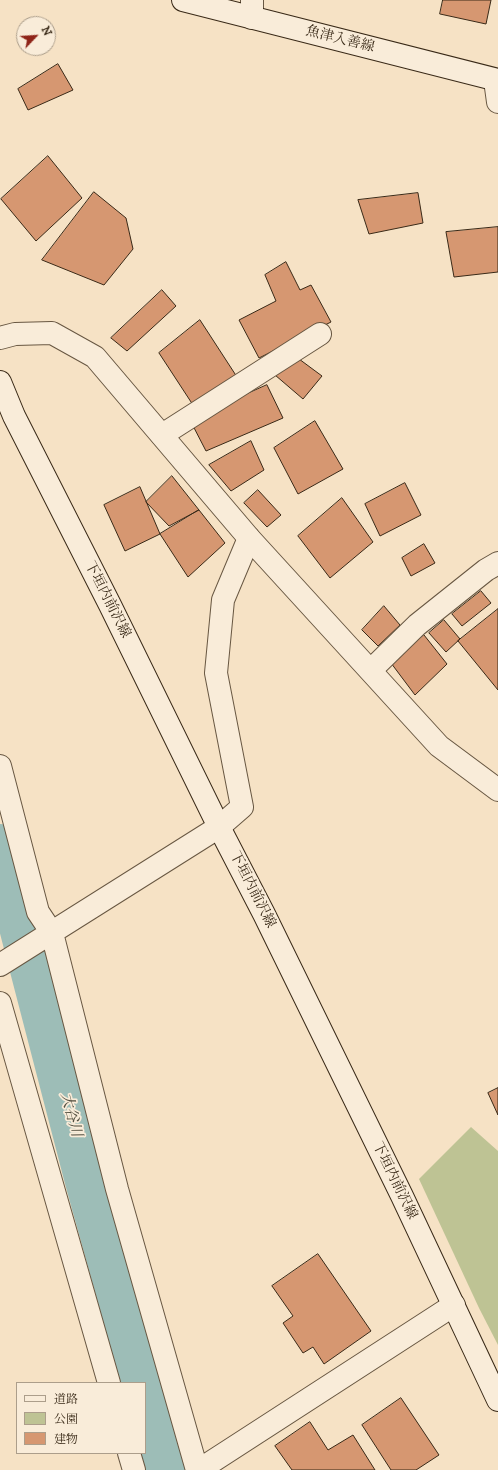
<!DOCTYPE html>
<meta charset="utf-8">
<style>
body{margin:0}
#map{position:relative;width:498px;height:1470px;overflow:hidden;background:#f6e2c5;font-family:"IM FELL DW Pica","Noto Serif JP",serif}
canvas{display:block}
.legend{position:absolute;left:16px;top:1382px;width:130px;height:72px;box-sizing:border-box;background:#f9ecd9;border:1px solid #ac9e8b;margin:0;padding:5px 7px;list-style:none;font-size:12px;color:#392917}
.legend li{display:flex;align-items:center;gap:8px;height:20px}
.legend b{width:20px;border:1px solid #ac9e8b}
.north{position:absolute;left:16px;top:16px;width:40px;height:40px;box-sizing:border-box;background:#f9ecd9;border:1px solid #ac9e8b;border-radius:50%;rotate:65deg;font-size:11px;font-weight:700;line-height:16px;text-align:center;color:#392917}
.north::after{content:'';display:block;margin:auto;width:14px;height:18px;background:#8f2418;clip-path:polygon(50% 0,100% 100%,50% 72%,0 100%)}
</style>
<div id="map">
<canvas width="498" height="1470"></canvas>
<ul class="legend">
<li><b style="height:5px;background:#f9ecd9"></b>道路</li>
<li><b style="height:11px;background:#bec394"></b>公園</li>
<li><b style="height:11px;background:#d69771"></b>建物</li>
</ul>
<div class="north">N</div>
</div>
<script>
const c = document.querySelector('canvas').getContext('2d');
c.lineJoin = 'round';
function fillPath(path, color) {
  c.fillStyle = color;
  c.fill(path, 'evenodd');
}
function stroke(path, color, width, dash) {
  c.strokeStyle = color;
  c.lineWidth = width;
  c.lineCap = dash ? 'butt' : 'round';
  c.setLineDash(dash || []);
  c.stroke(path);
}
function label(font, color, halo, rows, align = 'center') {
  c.font = font + ' "IM FELL DW Pica","Noto Serif JP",serif';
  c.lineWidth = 3.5;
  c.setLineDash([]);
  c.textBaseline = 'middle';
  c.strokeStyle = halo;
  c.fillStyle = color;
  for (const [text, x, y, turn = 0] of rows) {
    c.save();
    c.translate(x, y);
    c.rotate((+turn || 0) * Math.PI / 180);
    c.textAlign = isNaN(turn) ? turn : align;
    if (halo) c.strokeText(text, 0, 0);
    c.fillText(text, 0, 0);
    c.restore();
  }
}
fillPath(new Path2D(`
 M471 1127 498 1151V1345L479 1308 419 1179Z`), '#bec394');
stroke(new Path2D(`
 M0 846 87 1181 143 1383
 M145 1390 167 1470`), '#9dbdb7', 44);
const building = new Path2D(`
 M443 0H491L486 24 440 14Z
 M58 64 73 90 28 110 18 89Z
 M48 156 82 198 36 241 1 199Z
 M94 192 126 218 133 249 104 285 42 260Z
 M418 193 423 223 369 234 358 200Z
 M498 227V272L454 277 446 232Z
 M286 262 300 290 311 285 331 322 259 358 239 320 276 301 265 275Z
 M162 290 176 306 127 351 111 338Z
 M200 320 237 377 193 405 159 353Z
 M295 356 322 376 303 399 275 375Z
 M267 385 283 418 206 451 190 420Z
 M315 421 343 469 298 494 274 448Z
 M251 441 264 470 231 491 209 465Z
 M172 476 199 510 169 526 146 502Z
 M405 483 421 515 380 536 365 504Z
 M140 487 160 534 125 551 104 505Z
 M258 490 281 515 267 527 244 503Z
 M342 498 373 542 330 578 298 536Z
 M199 510 225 543 188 577 160 534Z
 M424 544 435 563 411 576 402 558Z
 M481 591 491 603 462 626 452 614Z
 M384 606 400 625 378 646 362 630Z
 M498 609V690L458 641Z
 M444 620 460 639 446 652 429 633Z
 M424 635 447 664 415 695 391 663Z
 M498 1088V1115L488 1093Z
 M318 1254 371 1331 324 1364 313 1347 303 1353 283 1323 293 1316 272 1286Z
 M401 1398 439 1455 416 1470H391L362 1425Z
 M310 1422 328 1450 353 1435 375 1470H292L275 1446Z`);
fillPath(building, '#d69771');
stroke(building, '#392917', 1);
const minor = new Path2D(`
 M252 0V18
 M495 80 498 102
 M162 435 320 334
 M371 670 417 625 486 570 498 563
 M0 766 38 912 52 933 117 1189 197 1470
 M0 965 219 827 242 807 216 673 223 600 249 538
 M0 1003 109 1383
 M129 1453 134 1470
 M199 1470 454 1305`);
const tertiary = new Path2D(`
 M0 338 15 334 52 333 95 357 249 538 439 746 498 790`);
const secondary = new Path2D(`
 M183 0 498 80
 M0 382 14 416 110 605 219 827 264 914 402 1196 498 1400`);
stroke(minor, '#685742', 24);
stroke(tertiary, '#685742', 24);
stroke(secondary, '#392917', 24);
stroke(minor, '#f9ecd9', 22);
stroke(tertiary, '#f9ecd9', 22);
stroke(secondary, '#f9ecd9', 22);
label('14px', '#392917', '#f9ecd9', [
 ["魚津入善線",340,40,14],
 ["下垣内前沢線",107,600,63],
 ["下垣内前沢線",252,890,63],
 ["下垣内前沢線",394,1181,64]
]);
label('italic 15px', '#524e3f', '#f9ecd9', [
 ["大谷川",70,1115,75]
]);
</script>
